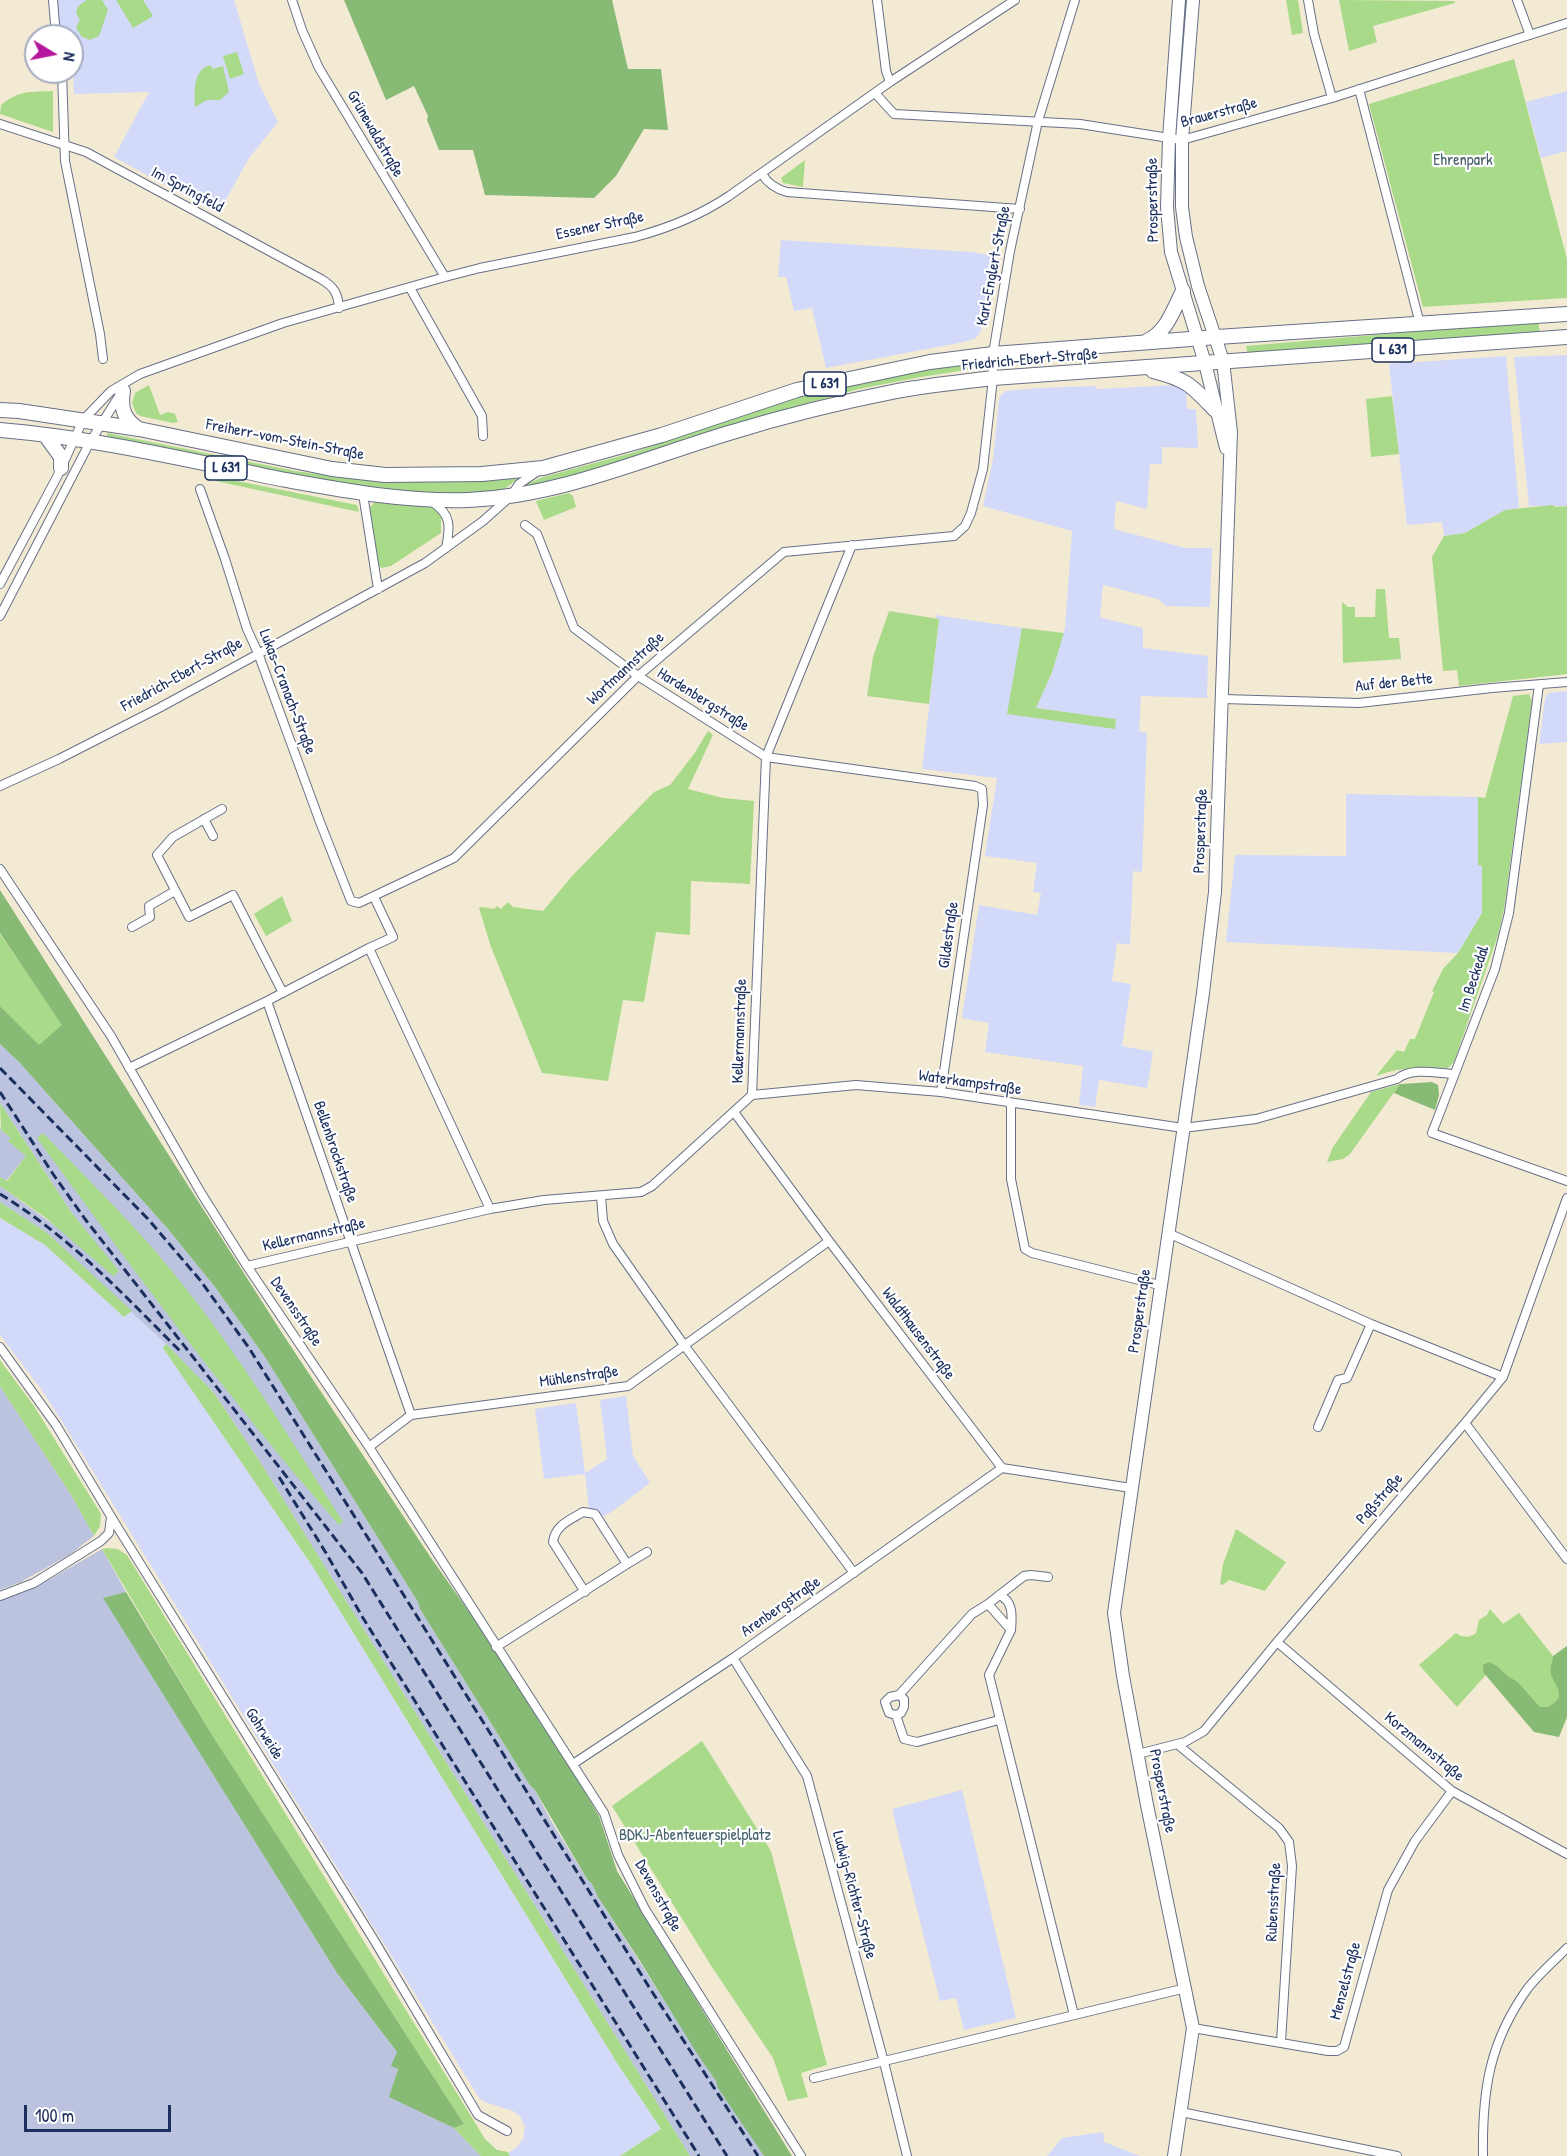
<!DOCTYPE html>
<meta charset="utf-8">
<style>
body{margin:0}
#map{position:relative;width:1567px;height:2156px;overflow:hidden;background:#f3ead4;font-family:"Patrick Hand",sans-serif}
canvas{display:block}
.north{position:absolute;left:24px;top:24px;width:60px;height:60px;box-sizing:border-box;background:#fff;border:2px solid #a4acbf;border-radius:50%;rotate:100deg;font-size:16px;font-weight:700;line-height:24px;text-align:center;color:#1b2f5e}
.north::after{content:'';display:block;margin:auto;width:21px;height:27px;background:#b5179e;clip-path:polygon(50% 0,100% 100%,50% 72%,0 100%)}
.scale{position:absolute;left:24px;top:2105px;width:147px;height:27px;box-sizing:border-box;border:3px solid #1b2f5e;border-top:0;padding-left:8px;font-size:18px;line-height:21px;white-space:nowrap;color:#1b2f5e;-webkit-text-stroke:4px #fff;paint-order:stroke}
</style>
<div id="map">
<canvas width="1567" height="2156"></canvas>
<div class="north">N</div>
<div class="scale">100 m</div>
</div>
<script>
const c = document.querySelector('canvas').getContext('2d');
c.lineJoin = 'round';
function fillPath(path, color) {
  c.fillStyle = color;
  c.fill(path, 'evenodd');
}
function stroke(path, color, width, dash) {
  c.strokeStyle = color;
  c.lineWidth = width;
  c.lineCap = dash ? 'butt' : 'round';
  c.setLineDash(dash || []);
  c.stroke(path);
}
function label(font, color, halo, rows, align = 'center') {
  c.font = font + ' "Patrick Hand",sans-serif';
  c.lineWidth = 4.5;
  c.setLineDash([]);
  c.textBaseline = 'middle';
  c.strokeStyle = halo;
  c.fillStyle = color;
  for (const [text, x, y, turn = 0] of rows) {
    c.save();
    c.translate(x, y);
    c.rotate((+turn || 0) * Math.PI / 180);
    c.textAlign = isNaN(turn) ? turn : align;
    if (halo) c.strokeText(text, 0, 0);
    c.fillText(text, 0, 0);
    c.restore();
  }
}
fillPath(new Path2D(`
 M55 0H234L259 84 278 122 249 158 218 214 114 157 149 92 74 94 72 36H60L59 11H56Z
 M1567 91V151L1541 158 1526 102Z
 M781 240 971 252 995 256 989 302 987 303 980 333 974 339 959 343 826 368 812 308 794 311 786 277H778Z
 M1567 355V506H1529L1514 357Z
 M1506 356 1519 508 1505 510 1465 533 1444 536 1442 522 1407 525 1389 364Z
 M1177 385 1186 389 1187 409H1196L1198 448 1162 447V464H1150L1147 509 1116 501 1114 529 1185 548H1212L1210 607 1166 606 1158 599 1103 585 1100 616 1102 618 1143 628V648L1208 656 1207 698 1141 696 1139 731 1147 733 1142 872 1133 871 1130 945 1117 943 1112 981 1131 984 1122 1046 1153 1052 1147 1088 1099 1080 1095 1107 1079 1105 1083 1066 985 1052 989 1023 962 1018 979 905 1037 915 1041 893 1033 892 1037 863 985 856 997 778 922 769 939 619 936 618V615L1022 628 1008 714 1115 728V719L1036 708 1052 672 1065 628 1072 531 983 506 993 459 999 400 1001 395 1006 391 1039 388 1094 386 1097 389Z
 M1567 691V742L1539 744 1545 699 1548 693Z
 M1346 794 1478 797V865L1482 866V913L1458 953 1226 942 1235 855 1346 856Z
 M0 1218 45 1245 124 1317 132 1311 166 1344 164 1349 313 1567 617 2063 661 2129 620 2156H510L507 2154 516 2148 523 2139 525 2127 520 2116 513 2111 485 2102 479 2098 63 1423 41 1389 0 1335Z
 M626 1396 633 1456 650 1483 613 1511 602 1517 597 1511 589 1509 585 1474 544 1479 535 1409 576 1403 585 1473 607 1459 600 1400Z
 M962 1790 1016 2018 964 2030 956 1998 940 2001 892 1809Z
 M1103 2132 1104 2142 1140 2156H1047L1062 2138Z`), '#d3d9f9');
fillPath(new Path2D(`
 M0 1044 19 1062 168 1229 215 1287 265 1357 418 1602 420 1609 529 1784 535 1790 551 1821 587 1879 592 1884 598 1897 764 2156H690L257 1457 214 1393 166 1344 47 1233 0 1202V1186L118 1271 71 1212 0 1103Z
 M0 1126 1 1130 11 1138 9 1141 26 1156 6 1181 0 1177Z
 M0 1386 73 1498 94 1536 69 1555 21 1582 0 1590Z
 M102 1549 126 1592 104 1599 337 1973 397 2052 398 2068 390 2097 454 2128 481 2156H0V1601L35 1588Z`), '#bcc3de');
fillPath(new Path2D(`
 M87 0H102L108 10 99 36 90 40 82 37 76 28 80 19C72 10 79 5 87 0Z
 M116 0H143L153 16 133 28Z
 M1286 0H1298L1303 33 1292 35Z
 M1339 0 1454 1 1455 3 1373 26 1377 42 1349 51Z
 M237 52 244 74 230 79 223 56Z
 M1514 59 1567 259V298L1423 307 1369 104Z
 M210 65 213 69 223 66 229 92 220 100H207L195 107C195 91 192 71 210 65Z
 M53 91V132L0 114 1 105C19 90 31 92 53 91Z
 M805 160 803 187 783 183 781 178Z
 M1538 321 1540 332 1530 333 1248 354 1246 346Z
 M973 363 979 365V368L921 377 859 389 735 424 562 480 527 486V484L543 477 635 452 786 399 898 373Z
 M149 385 160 415 168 412 175 414 178 422 173 423 140 416 136 413 132 403 135 393Z
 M1392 396 1399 454 1371 457 1366 399Z
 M107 433 295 471 348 478 388 481H442L518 476 519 478 503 490 471 494 404 493 307 478 112 439 107 436Z
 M217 477 357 505 359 512 216 481Z
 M569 493 573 496 576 507 544 520 536 501Z
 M375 502 428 506 433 508 441 514V533L391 566 381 568 378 564 368 509Z
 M1552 505 1556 507 1567 506V674L1459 686 1457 670 1443 671 1432 557 1444 536 1465 533 1505 510Z
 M1376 589H1385L1389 638H1399L1401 659 1343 663 1342 602 1348 607H1355V617H1375Z
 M889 611 939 619 929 704 867 696 873 657Z
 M1022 628 1064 633 1052 672 1036 708 1116 719 1115 729 1007 714Z
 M1529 694 1532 701 1504 909 1498 935 1454 1062 1448 1068C1422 1067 1400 1067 1376 1076L1397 1050 1404 1052 1410 1039H1415L1434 992 1432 991 1443 969 1458 953 1482 913V866L1478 865V797L1485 798 1513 696Z
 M708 731 713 735 688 789 723 798 754 801 750 884 691 881 690 935 656 932 644 1002 623 1000 608 1081 542 1073 491 947 479 908 481 907 494 909 497 906 501 909 508 902 513 907 543 911 572 876 654 792 670 785 694 754Z
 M282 896 292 921 266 936 254 914Z
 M0 934 63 1025 39 1046 0 1006Z
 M1400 1084 1350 1154 1343 1159 1327 1162 1333 1147 1371 1092Z
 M0 1103 71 1212 119 1271 113 1276 46 1218 0 1186V1177L7 1181 26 1156 8 1141 11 1138 1 1130Z
 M43 1133C81 1172 120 1211 156 1252 227 1335 285 1430 343 1522L339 1525C231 1402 133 1270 37 1138Z
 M0 1202 47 1233 132 1311 124 1317 45 1245 0 1218Z
 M166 1344 214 1393 257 1457 690 2156H620L661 2129 617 2063 313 1567 163 1348Z
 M0 1360 34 1406 101 1514 100 1526 94 1536 73 1498 0 1386Z
 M1236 1529 1286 1562 1265 1591 1229 1580 1223 1585 1220 1584 1223 1564Z
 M108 1548 118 1549 127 1555 485 2139 497 2150 508 2152 510 2156H481L454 2128 464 2124 214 1738 102 1549Z
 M1490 1609 1503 1624 1519 1613 1553 1656C1552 1662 1549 1669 1551 1675 1553 1680 1557 1683 1559 1687 1562 1700 1551 1709 1540 1707L1518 1682 1508 1676 1497 1666 1482 1670 1486 1675 1457 1707 1419 1665 1456 1633C1462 1638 1470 1638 1476 1633L1479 1620 1487 1615Z
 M702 1741 771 1851 827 2065 801 2073 808 2097 788 2101 773 2058 712 1967 612 1806Z`), '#a9da89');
fillPath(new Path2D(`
 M344 0H612L628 69H661L668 130 644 129 616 176 594 198 485 195 473 150H439L427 120 428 116 414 86 386 100Z
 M0 890 282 1333 429 1555 496 1650 564 1756 599 1816 617 1871 792 2156H764L718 2088 716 2081 696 2052 640 1961 598 1897 592 1884 587 1879 535 1790 529 1784 420 1609 418 1602 265 1357 215 1287 168 1229 19 1062 0 1044V1006L39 1045 62 1025 0 933Z
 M1418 1083 1432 1082 1438 1085 1439 1095 1435 1110 1394 1093 1400 1084Z
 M126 1592 214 1738 464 2124 454 2128 389 2097 398 2069 391 2066 397 2052 337 1973 103 1598Z
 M1567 1646V1717L1559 1737 1534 1732 1483 1672V1665L1489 1662 1497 1666 1508 1676 1518 1682 1540 1707H1548C1567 1696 1557 1689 1551 1675 1549 1669 1552 1662 1553 1656Z`), '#86ba75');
const minor = new Path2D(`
 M53 0 56 36
 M292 0 302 30 319 68 445 277
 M877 0 886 71 890 82
 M1308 0 1314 34 1332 98
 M1517 0 1530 35
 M62 72 65 161 100 334 103 359
 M1359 89 1420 324
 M875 93 894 114 1080 124 1182 140 1332 98 1567 23
 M0 124 86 152 321 279C334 287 338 293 339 308
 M762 174C768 184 776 189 787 192L1020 209
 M410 288 482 416 483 436
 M200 489 225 559 247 629 258 653 320 822 351 901 359 903 454 858 638 676 784 552 954 536 965 526 971 513 983 469 993 378V354L1010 251 1038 121 1075 0
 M363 494 378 589
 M432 502C452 514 450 528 446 548
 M525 525 537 534 574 628 638 676 766 757 975 786 982 789 983 805 941 1092
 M0 584 58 475 83 420 111 391 140 374 283 323 445 277 480 268 635 237C669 228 699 216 729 196L890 82 1015 0
 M0 616 90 442 121 393
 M1539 685 1509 913 1495 969 1432 1133 1567 1181
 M1223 699 1359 703 1492 688 1567 682
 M0 786 59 759 159 708 425 563 483 521 511 496 519 484 538 471
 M222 809 173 837 157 855 189 917 233 895 283 993
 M204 819 213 836
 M0 869 111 1036 201 1193 247 1266 369 1447 604 1813 618 1855 645 1909 801 2156
 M374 897 393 937 369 948 490 1209
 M132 927 150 917 149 906 175 891
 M267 1001 411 1415
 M129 1068 267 1001 369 948
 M752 1095 856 1085 880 1087 941 1092 1183 1128 1256 1119 1397 1079C1411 1067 1436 1073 1453 1074
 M1011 1104V1179L1025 1249 1032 1253 1159 1285
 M734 1112 829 1241 1002 1468 1131 1488
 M601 1196 603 1221 613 1244 684 1345 854 1573
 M1168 1233 1371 1324 1503 1377
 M247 1266 490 1209 544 1200 641 1192 652 1186 752 1095 766 757 852 545
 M0 1347 56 1425 118 1528 374 1940 478 2115 507 2131
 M1465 1423 1567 1559
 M1318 1427 1338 1380 1347 1378 1371 1324
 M369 1447 411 1415 628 1386 829 1241
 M627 1564 647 1552
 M999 1595C1014 1601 1012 1617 1011 1630
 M0 1596 34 1583 101 1541 109 1533 111 1517
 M988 1604 1024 1576 1031 1575 1048 1577
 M1277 1642 1452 1791 1567 1854
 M496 1647 627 1564 595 1514 583 1512C570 1520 555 1525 553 1542L585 1592
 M733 1658 807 1776 884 2062 907 2156
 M899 1695 904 1699V1707L901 1713 896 1715 889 1713 885 1702 890 1697 899 1695 972 1614 988 1604 1011 1630 989 1675 1074 2015
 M896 1715 904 1739 917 1742 999 1720
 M1177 1744 1279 1828 1289 1842 1292 1866 1281 2042
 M1138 1754 1185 1742 1204 1731 1277 1642 1465 1423 1503 1377 1567 1198
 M573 1764 733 1658 1002 1468
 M1193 2028 1328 2051H1337L1344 2047 1388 1890 1415 1841 1452 1791
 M814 2078 1186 1988
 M1181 2112 1397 2156
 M1483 2156C1482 2091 1489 2042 1528 1988 1539 1974 1554 1961 1567 1948`);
const secondary = new Path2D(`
 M1179 0 1169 139 1167 207 1171 252 1205 363 1226 448
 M1174 2156 1193 2028 1147 1805 1123 1676 1114 1613 1203 993 1215 892 1231 432 1223 361 1198 286 1186 237 1182 207V140L1193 0`);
const primary = new Path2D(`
 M1147 341C1167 332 1173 310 1183 291
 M1153 371C1188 380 1191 385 1215 410
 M123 391C120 408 124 420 139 429
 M0 410 19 411 139 429 332 469 385 475 482 474 543 468 662 435 797 390 930 362 993 354 1217 337 1567 314
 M0 430C96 438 191 461 286 480 347 491 406 502 468 500 560 496 642 459 729 433 784 416 841 402 897 391 929 385 961 382 993 378L1567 337
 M45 435 61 457V468`);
stroke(minor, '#677087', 10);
stroke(secondary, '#677087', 14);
stroke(primary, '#677087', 16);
stroke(minor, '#fff', 8);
stroke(secondary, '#fff', 12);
stroke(primary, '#fff', 14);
stroke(new Path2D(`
 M0 1068 148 1219 200 1280 249 1348 649 1987 758 2156
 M0 1092 53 1174 85 1219 362 1573 727 2156
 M0 1194C69 1236 124 1295 181 1352
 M279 1477 326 1553 363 1618 699 2156`), '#1b2f5e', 3, [9, 4.5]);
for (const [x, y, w] of [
 [1393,350,42],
 [825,384,42],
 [226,468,42]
]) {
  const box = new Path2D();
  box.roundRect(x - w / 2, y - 12, w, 24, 4.5);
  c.fillStyle = '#fff';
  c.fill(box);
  stroke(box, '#1b2f5e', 1.5);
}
label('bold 15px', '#1b2f5e', null, [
 ["L 631",1393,350],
 ["L 631",825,384],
 ["L 631",226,468]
]);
label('16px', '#1b2f5e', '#fff', [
 ["Brauerstraße",1219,113,-15],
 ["Grünewaldstraße",375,134,60],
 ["Im Springfeld",187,190,28],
 ["Prosperstraße",1153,200,-91],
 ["Essener Straße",600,226,-12],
 ["Karl-Englert-Straße",994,266,-79],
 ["Friedrich-Ebert-Straße",1030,360,-5],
 ["Freiherr-vom-Stein-Straße",285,440,11],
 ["Wortmannstraße",626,669,-43],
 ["Friedrich-Ebert-Straße",182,675,-29],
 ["Auf der Bette",1394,683,-6],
 ["Lukas-Cranach-Straße",287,692,69],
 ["Hardenbergstraße",703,700,32],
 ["Prosperstraße",1201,831,-88],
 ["Gildestraße",949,935,-82],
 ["Im Beckedal",1474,979,-72],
 ["Kellermannstraße",740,1031,-88],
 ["Waterkampstraße",970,1083,8],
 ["Bellenbrockstraße",335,1152,71],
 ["Kellermannstraße",314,1235,-13],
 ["Prosperstraße",1140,1311,-82],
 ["Devensstraße",296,1312,56],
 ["Waldthausenstraße",918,1334,53],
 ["Mühlenstraße",579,1377,-8],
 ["Paßstraße",1380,1499,-49],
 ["Arenbergstraße",781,1607,-35],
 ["Gohrweide",264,1734,58],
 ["Korzmannstraße",1424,1747,40],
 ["Prosperstraße",1162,1791,79],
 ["Ludwig-Richter-Straße",854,1895,75],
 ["Devensstraße",658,1896,61],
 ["Rubensstraße",1274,1902,-87],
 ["Menzelstraße",1346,1981,-75]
]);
label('16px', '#46626b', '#fff', [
 ["Ehrenpark",1463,161],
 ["BDKJ-Abenteuerspielplatz",695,1836]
]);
</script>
